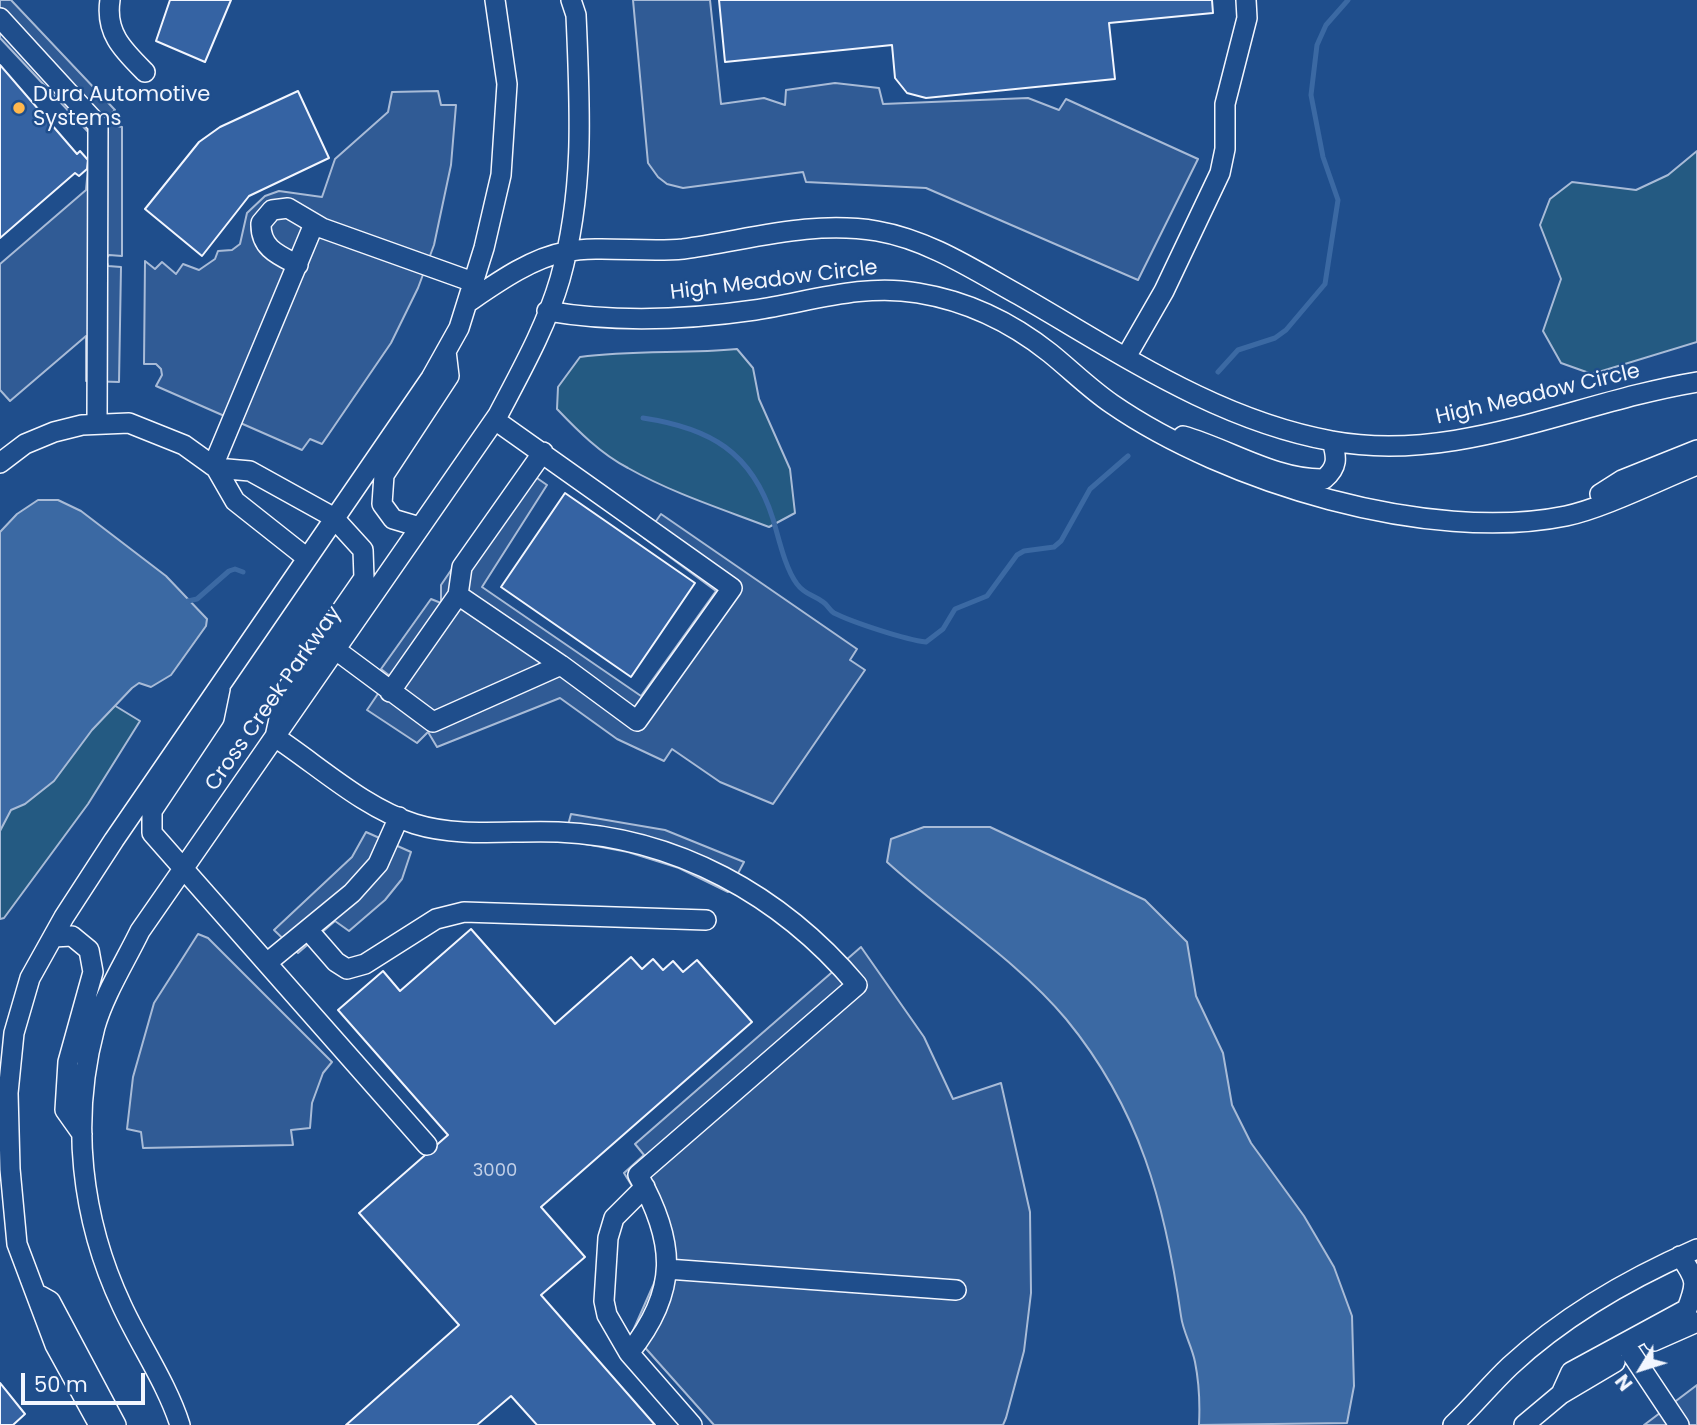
<!DOCTYPE html>
<style>
body{margin:0}
#map{position:relative;width:1697px;height:1425px;overflow:hidden;background:#1f4e8c;font-family:Poppins,sans-serif}
canvas{display:block}
.north{position:absolute;left:1606px;top:1334px;width:70px;height:70px;-webkit-text-stroke:5px #1f4e8c;paint-order:stroke;rotate:232deg;font-size:19px;font-weight:700;line-height:28px;text-align:center;color:#f2f6ff}
.north::after{content:'';display:block;margin:auto;width:24px;height:32px;background:#f2f6ff;clip-path:polygon(50% 0,100% 100%,50% 72%,0 100%)}
.scale{position:absolute;left:21px;top:1373px;width:124px;height:32px;box-sizing:border-box;border:4px solid #f2f6ff;border-top:0;padding-left:9px;font-size:21px;line-height:24px;white-space:nowrap;color:#f2f6ff;-webkit-text-stroke:5px #1f4e8c;paint-order:stroke}
</style>
<div id="map">
<canvas width="1697" height="1425"></canvas>
<div class="north">N</div>
<div class="scale">50 m</div>
</div>
<script>
const c = document.querySelector('canvas').getContext('2d');
c.lineJoin = 'round';
function fillPath(path, color) {
  c.fillStyle = color;
  c.fill(path, 'evenodd');
}
function stroke(path, color, width, dash) {
  c.strokeStyle = color;
  c.lineWidth = width;
  c.lineCap = dash ? 'butt' : 'round';
  c.setLineDash(dash || []);
  c.stroke(path);
}
function label(font, color, halo, rows, align = 'center') {
  c.font = font + ' Poppins,sans-serif';
  c.lineWidth = 5;
  c.setLineDash([]);
  c.textBaseline = 'middle';
  c.strokeStyle = halo;
  c.fillStyle = color;
  for (const [text, x, y, turn = 0] of rows) {
    c.save();
    c.translate(x, y);
    c.rotate((+turn || 0) * Math.PI / 180);
    c.textAlign = isNaN(turn) ? turn : align;
    if (halo) c.strokeText(text, 0, 0);
    c.fillText(text, 0, 0);
    c.restore();
  }
}
const green = new Path2D(`
 M1697 151V342L1592 374 1561 363 1543 331 1561 279 1540 225 1550 199 1572 182 1636 190 1668 175Z
 M737 349 753 368 759 399 790 469 795 513 769 527C722 509 672 493 628 468 601 454 578 431 557 409L558 387 580 357C632 350 685 354 737 349Z
 M68 677 140 721 88 804 4 918 0 919V686Z`);
fillPath(green, '#245a82');
stroke(green, '#a8bbd7', 2);
const parking = new Path2D(`
 M0 0H11L115 110 108 117V124L122 127V256L109 255 106 259 108 266 121 267 119 382 86 381V336L10 401 0 390V264L86 190 91 135 0 38Z
 M633 0H710L721 104 764 98 785 105 786 90 835 83 879 88 883 104 1028 98 1059 110 1066 99 1198 159 1138 280 926 188 806 182 803 172 683 188 667 184 658 177 648 163Z
 M438 91 441 105H456L451 165 434 245 418 288 391 343 322 444 310 439 302 450 156 386 162 375 161 369 156 364H144L145 261 155 269 162 262 176 274 183 264 199 270 215 259 218 251 232 250 240 244 247 213 265 196 279 191 322 197 335 159 388 112 392 92Z
 M521 467 547 485 482 587 641 696 716 591 644 538 661 514 857 649 850 660 865 670 773 804 720 782 672 749 664 761 617 739 560 698 437 747 428 732 417 743 367 710 390 676 381 669 431 599 441 603V585Z
 M571 814 665 830 744 862 728 892 679 868 628 852 564 840Z
 M366 832 411 852 402 879 385 900 349 931 335 921 298 953 274 930 352 857Z
 M198 934 208 938 332 1062 323 1073 312 1103 310 1128 291 1130 293 1145 143 1148 141 1132 127 1129 133 1077 154 1003Z
 M861 947 924 1037 953 1099 1001 1083 1030 1212 1031 1293 1024 1351 1006 1418 1003 1425H714L632 1333 659 1272 653 1220 624 1173 644 1155 635 1144Z
 M1697 1385V1425H1644Z`);
fillPath(parking, '#305b95');
stroke(parking, '#a8bbd7', 2);
const water = new Path2D(`
 M38 500H58L81 511 166 576 207 619 206 626 171 675 151 687 139 683 132 688 92 730 54 781 25 804 11 810 0 831V532L17 514Z
 M924 827H990L1145 900 1187 942 1196 996 1223 1053 1232 1105 1251 1143 1304 1216 1334 1267 1352 1316 1354 1386 1347 1423 1199 1425C1200 1405 1199 1382 1195 1362 1192 1346 1183 1332 1181 1316 1165 1204 1140 1109 1066 1019 1017 960 944 914 887 862L891 839Z`);
fillPath(water, '#3b69a3');
stroke(water, '#a8bbd7', 2);
stroke(new Path2D(`
 M1218 372 1238 350 1275 338 1286 330 1325 284 1338 200 1323 157 1311 95 1317 45 1326 25 1348 0
 M643 418C710 428 752 452 773 519 779 539 785 568 797 584 805 595 814 595 823 602 828 605 829 610 834 613 852 622 906 640 926 642L943 629 955 609 987 596 1017 555 1024 551 1054 547 1061 541 1090 489 1128 456
 M188 601 197 599 229 571 235 569 243 572`), '#3b69a3', 5);
const building = new Path2D(`
 M170 0H231L205 62 156 41Z
 M719 0H1212L1213 13 1109 23 1115 79 926 98 907 93 895 78 892 45 725 62Z
 M0 65 77 154 80 151 88 160 87 169 79 176 75 173 0 238Z
 M298 91 329 158 249 196 202 256 145 209 199 142 220 127Z
 M565 493 695 583 631 677 501 587Z
 M471 929 555 1024 631 957 642 969 653 959 663 970 673 961 683 972 697 960 752 1022 541 1207 585 1257 541 1295 655 1425H537L511 1396 477 1425H346L459 1325 359 1213 448 1135 338 1010 383 971 400 991Z
 M0 1383 25 1414 13 1425H0Z`);
fillPath(building, '#3563a3');
stroke(building, '#f2f6ff', 2);
const minor = new Path2D(`
 M110 0C105 33 123 50 145 72
 M0 18 98 125 97 424
 M298 265C278 255 260 248 261 223L272 210 288 208 322 228 473 282
 M467 303C495 284 531 258 565 252 599 245 646 253 683 249 749 240 810 220 877 231 929 240 974 270 1019 295 1120 353 1216 420 1332 441 1457 464 1575 402 1697 382
 M547 311C616 323 686 320 755 310 809 302 862 283 918 293 967 301 1011 322 1050 353 1071 370 1090 389 1112 404 1225 482 1429 544 1566 516 1604 508 1659 480 1697 465
 M1126 357 1164 291 1220 173 1225 149V104L1247 18 1246 0
 M1183 436C1229 449 1275 480 1324 479 1338 467 1337 458 1332 441
 M0 463 25 444 54 432 82 425 129 423 184 445 216 468 235 501 307 558
 M213 466 314 224
 M216 468 250 471 333 517 363 550 364 578 285 692 275 737C319 766 364 808 415 824 460 838 511 830 558 832 676 837 781 895 857 985L638 1175C676 1242 679 1291 629 1353L692 1425
 M1600 494 1622 480 1697 450
 M420 527 393 519 382 504 384 475 449 376 446 351
 M458 595 561 665
 M336 650 433 722 561 665 637 721 732 588 495 420
 M220 689 214 718 152 811V833L427 1145
 M390 692 458 595 462 567 543 452
 M309 931 336 962 347 969 365 964 436 919 464 912 706 920
 M53 937 72 936 89 950 93 972 68 1062 65 1110 82 1134
 M268 962 352 893 378 864 399 817
 M667 1269 956 1290
 M41 1296 50 1301 116 1425
 M1654 1341 1697 1322
 M629 1353 607 1315 604 1301 608 1238 614 1218 645 1187
 M1631 1353 1679 1425
 M1561 1394 1571 1372 1687 1309C1697 1283 1697 1280 1680 1256
 M99 1425 55 1345 17 1244 10 1169 8 1093 14 1033 30 978 64 917 114 840 431 378 459 328 484 248 501 175 507 84 495 0
 M180 1425C167 1384 140 1345 122 1306 81 1219 70 1120 95 1027 104 995 125 962 140 931L498 415C521 371 546 327 560 279 585 190 580 106 576 15L571 0
 M1453 1425C1473 1406 1490 1385 1510 1366 1565 1315 1628 1279 1697 1249
 M1524 1425 1561 1394 1615 1362`);
stroke(minor, '#f2f6ff', 22);
stroke(minor, '#1f4e8c', 19);
for (const [x, y, r, color] of [
 [19,108,7,"#ffb74d"]
]) {
  const dot = new Path2D();
  dot.arc(x, y, r, 0, 2 * Math.PI);
  c.fillStyle = color;
  c.fill(dot);
  stroke(dot, '#1f4e8c', 2.5);
}
label('18px', '#c3d1e8', null, [
 ["3000",495,1171]
]);
label('21px', '#f2f6ff', '#1f4e8c', [
 ["Dura Automotive",33,96],
 ["Systems",33,120]
], 'left');
label('21px', '#f2f6ff', '#1f4e8c', [
 ["High Meadow Circle",774,281,-7],
 ["High Meadow Circle",1538,395,-13],
 ["Cross Creek Parkway",274,699,-55]
]);
</script>
